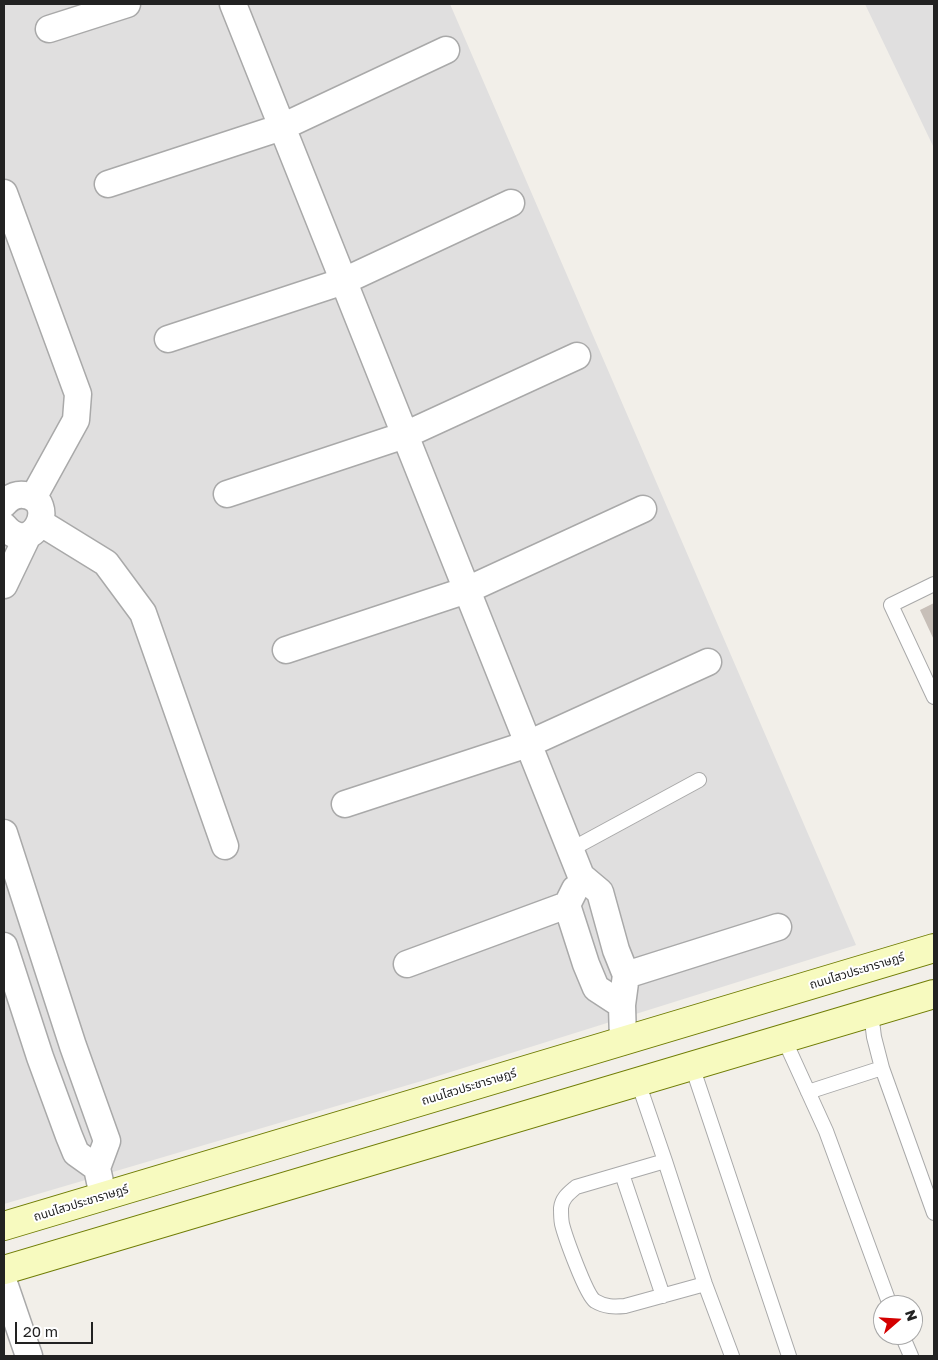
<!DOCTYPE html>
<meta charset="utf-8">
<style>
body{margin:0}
#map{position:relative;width:938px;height:1360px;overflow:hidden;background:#f2efe9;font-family:"Golos Text",sans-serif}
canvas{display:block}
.frame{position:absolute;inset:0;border:5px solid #222;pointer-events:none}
.north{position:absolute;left:873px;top:1295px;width:50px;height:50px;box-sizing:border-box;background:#fff;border:1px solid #a7a7a7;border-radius:50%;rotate:71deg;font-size:14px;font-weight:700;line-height:20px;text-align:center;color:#222}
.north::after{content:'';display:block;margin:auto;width:18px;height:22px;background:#d40000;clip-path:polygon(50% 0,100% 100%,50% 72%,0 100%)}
.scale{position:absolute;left:15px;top:1322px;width:78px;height:22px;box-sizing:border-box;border:2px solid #222;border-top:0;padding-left:6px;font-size:15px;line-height:18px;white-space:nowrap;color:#222;-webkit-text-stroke:4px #fff;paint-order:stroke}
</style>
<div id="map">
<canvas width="938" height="1360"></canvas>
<div class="frame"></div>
<div class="north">N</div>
<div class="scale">20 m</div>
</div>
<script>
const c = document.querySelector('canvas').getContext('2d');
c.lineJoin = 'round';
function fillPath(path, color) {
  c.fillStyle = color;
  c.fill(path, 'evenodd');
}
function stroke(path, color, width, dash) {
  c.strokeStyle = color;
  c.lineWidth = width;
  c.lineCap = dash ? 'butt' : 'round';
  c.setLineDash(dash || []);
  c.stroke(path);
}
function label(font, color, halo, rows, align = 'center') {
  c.font = font + ' "Golos Text","Noto Sans Thai",sans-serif';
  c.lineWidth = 4;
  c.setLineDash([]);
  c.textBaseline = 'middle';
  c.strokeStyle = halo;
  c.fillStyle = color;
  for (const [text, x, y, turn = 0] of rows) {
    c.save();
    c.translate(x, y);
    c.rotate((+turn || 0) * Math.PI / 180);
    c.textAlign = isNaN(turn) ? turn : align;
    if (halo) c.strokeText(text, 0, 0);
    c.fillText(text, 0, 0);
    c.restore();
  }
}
fillPath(new Path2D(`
 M4 4H450L856 945 425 1080 4 1204Z
 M865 4H934V148Z`), '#e0dfdf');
fillPath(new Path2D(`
 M934 603V640L920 610Z`), '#c7bfb8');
const service = new Path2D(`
 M934 584 891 605 934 697
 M570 850 699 780
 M871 1013 874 1037 882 1068 934 1213
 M784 1039 826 1131 890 1305
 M692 1066 789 1356
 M638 1082 665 1161 705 1284 732 1356
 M808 1092 882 1068
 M665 1161 576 1187C569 1193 562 1198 561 1208 561 1213 561 1219 562 1224 565 1236 586 1295 595 1301 605 1307 614 1307 625 1306L705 1284
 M622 1174 663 1296
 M902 1335 911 1356`);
const minor = new Path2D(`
 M233 4 581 876 600 892 616 950 626 975 622 1005 623 1041
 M49 29 127 4
 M108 184 282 127 446 50
 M4 193 78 394 76 420 33 498
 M168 339 344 281 511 203
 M227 494 405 435 577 356
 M4 504C9 498 15 494 24 495 60 499 33 560 4 526
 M41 523 106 563 143 613 225 846
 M4 585 28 535
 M286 650 467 590 643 509
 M345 804 528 744 708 662
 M4 833 73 1046 107 1141 97 1168 103 1196
 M575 889 567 905 586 964 596 988 622 1005
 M4 946 40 1057 69 1136 76 1153 97 1168
 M407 964 567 905
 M626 975 778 927
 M4 1283 29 1356`);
const secondary = new Path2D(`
 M4 1226 934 948
 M4 1270 934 994`);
stroke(service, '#a9a9a9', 16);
stroke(minor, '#a9a9a9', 29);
stroke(secondary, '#707d05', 30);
stroke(service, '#fff', 14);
stroke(minor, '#fff', 26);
stroke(secondary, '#f7fabf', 28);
label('12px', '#222', '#fff', [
 ["ถนนไสวประชาราษฎร์",857,971,-17],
 ["ถนนไสวประชาราษฎร์",469,1087,-17],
 ["ถนนไสวประชาราษฎร์",81,1203,-17]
]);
</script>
